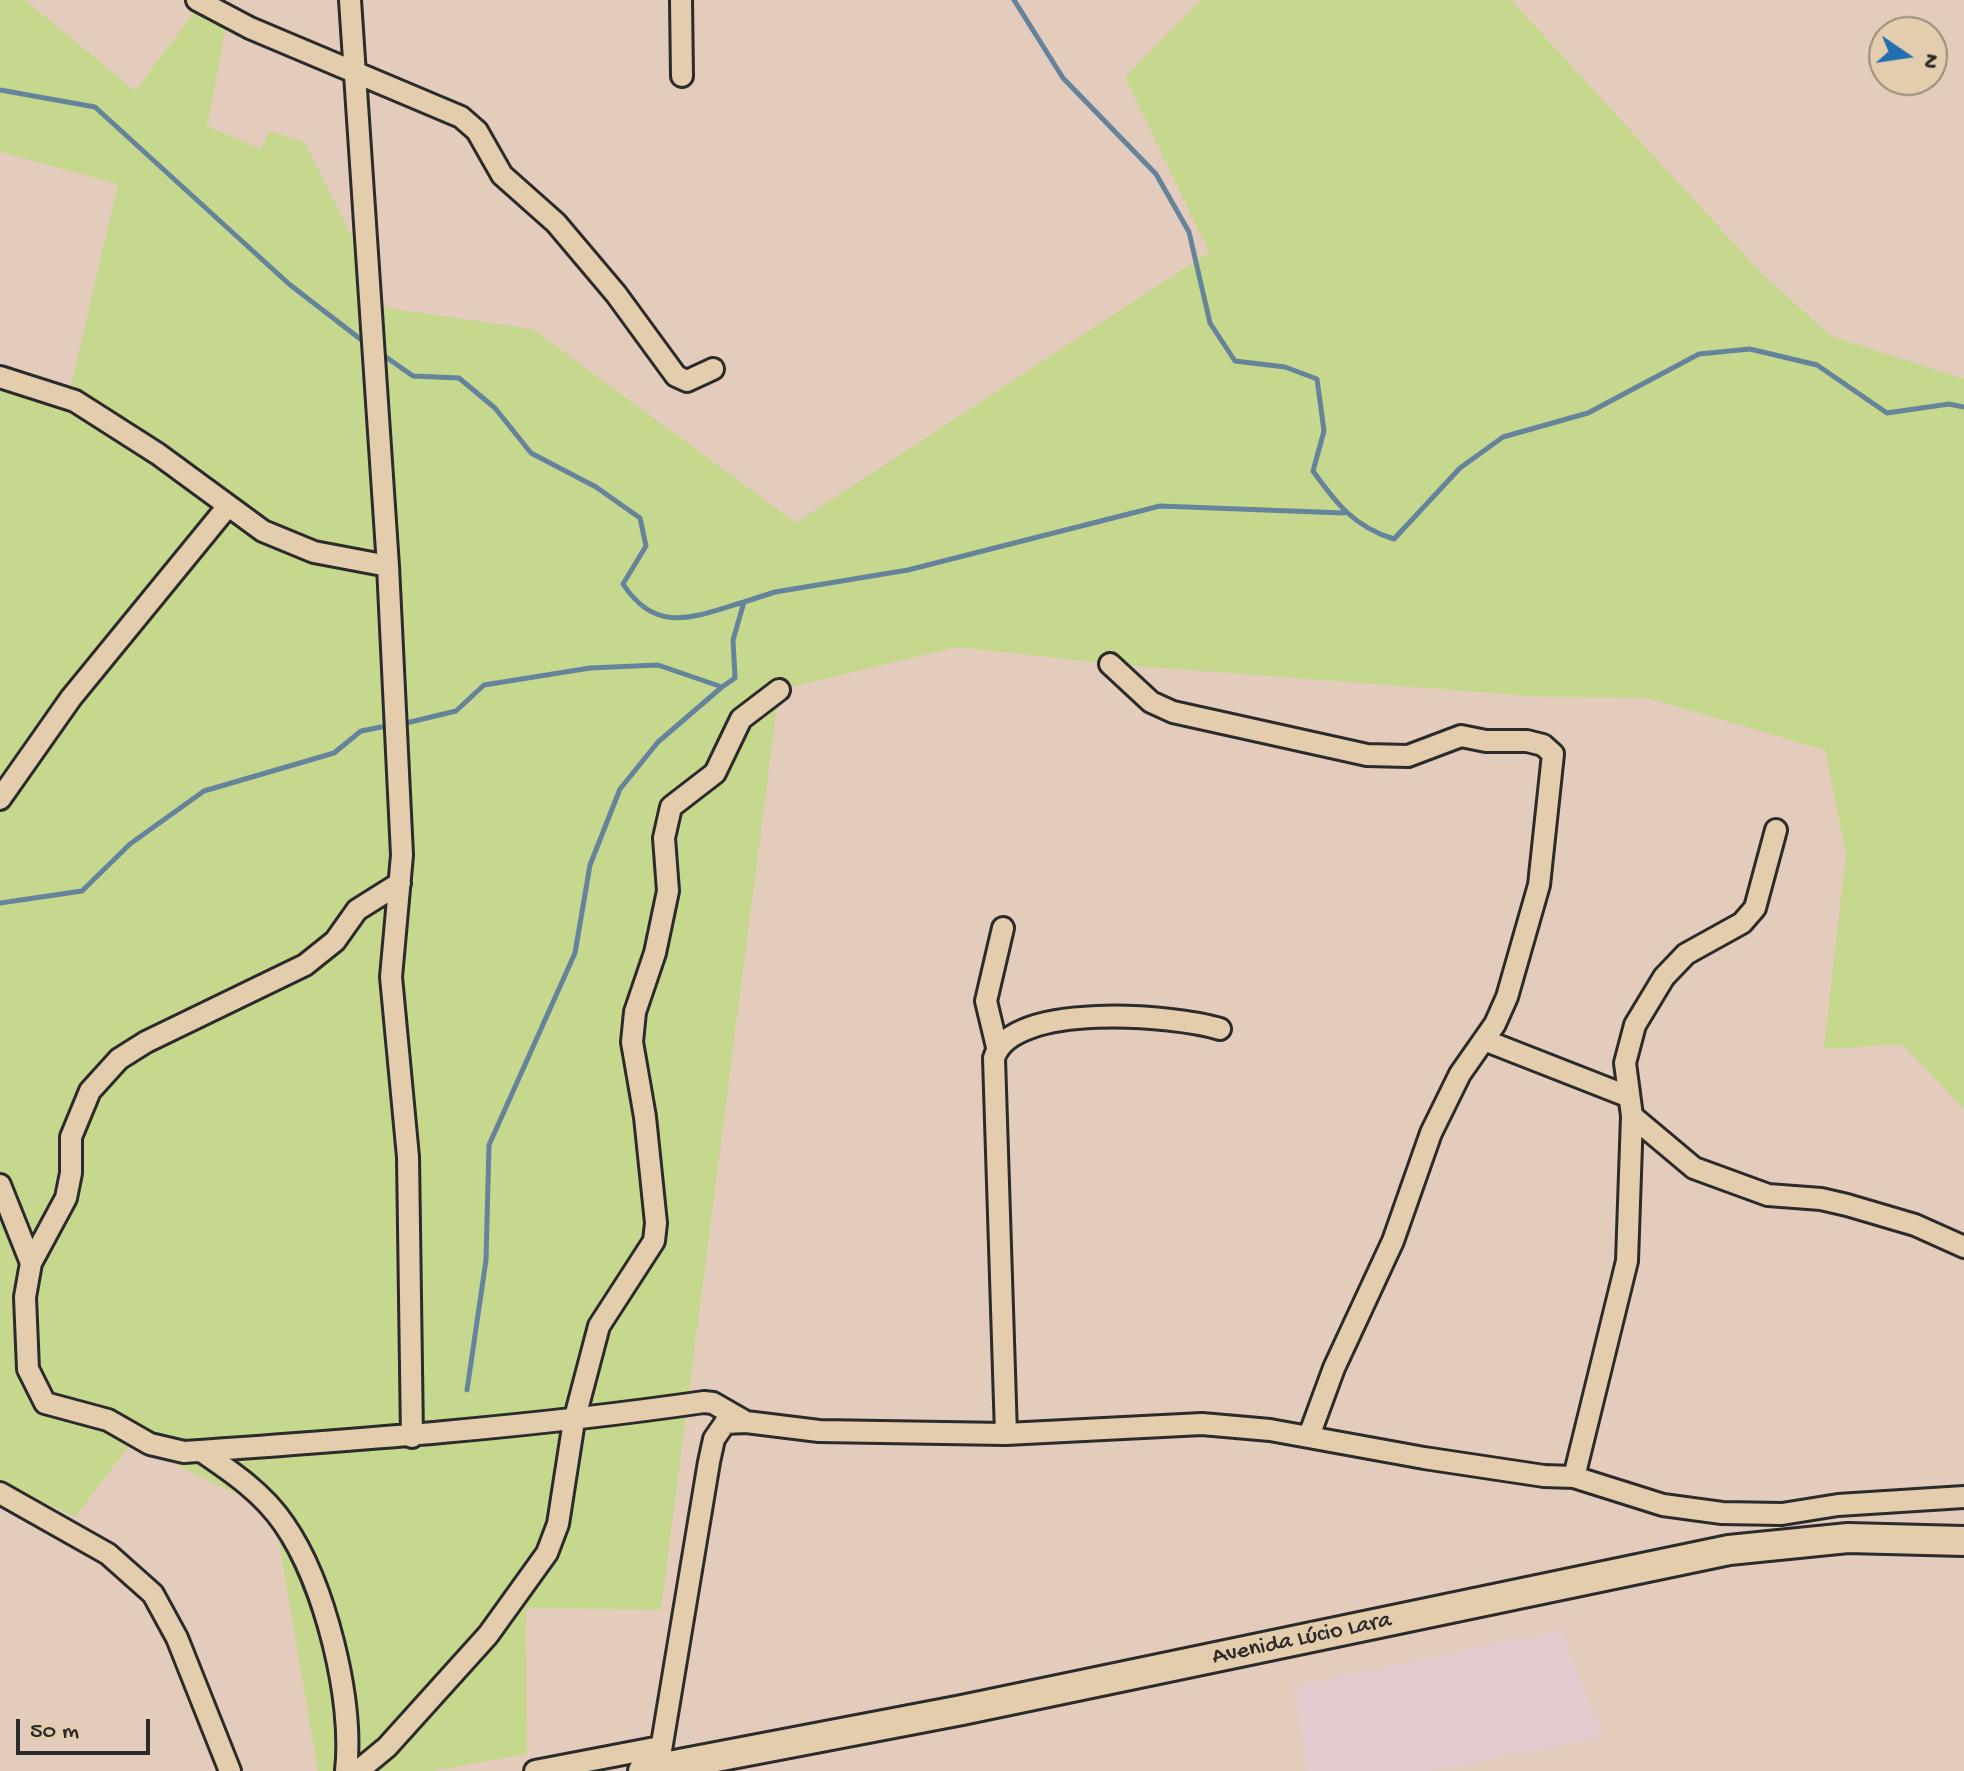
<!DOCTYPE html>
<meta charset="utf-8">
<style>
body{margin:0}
#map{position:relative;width:1964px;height:1771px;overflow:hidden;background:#e3ccbc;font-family:"Gochi Hand",sans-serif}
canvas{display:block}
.north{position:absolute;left:1868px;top:16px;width:80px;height:80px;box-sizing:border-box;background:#e4cdad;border:2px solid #9a8c79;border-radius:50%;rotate:103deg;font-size:22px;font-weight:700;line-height:32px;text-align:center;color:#2b2b2b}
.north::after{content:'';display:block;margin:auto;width:28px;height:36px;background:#1f6fb2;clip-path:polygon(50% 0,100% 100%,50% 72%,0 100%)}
.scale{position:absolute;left:16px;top:1719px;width:134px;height:36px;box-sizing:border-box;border:4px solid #2b2b2b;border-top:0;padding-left:10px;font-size:24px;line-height:28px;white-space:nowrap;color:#2b2b2b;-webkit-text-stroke:6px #e4cdad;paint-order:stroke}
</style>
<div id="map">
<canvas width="1964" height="1771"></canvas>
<div class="north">N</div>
<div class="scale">50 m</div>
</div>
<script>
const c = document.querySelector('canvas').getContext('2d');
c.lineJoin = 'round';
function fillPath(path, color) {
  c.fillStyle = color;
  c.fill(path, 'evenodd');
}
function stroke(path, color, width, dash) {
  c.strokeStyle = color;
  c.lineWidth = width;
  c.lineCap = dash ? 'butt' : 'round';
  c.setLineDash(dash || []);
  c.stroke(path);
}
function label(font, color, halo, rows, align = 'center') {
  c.font = font + ' "Gochi Hand",sans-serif';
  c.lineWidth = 7;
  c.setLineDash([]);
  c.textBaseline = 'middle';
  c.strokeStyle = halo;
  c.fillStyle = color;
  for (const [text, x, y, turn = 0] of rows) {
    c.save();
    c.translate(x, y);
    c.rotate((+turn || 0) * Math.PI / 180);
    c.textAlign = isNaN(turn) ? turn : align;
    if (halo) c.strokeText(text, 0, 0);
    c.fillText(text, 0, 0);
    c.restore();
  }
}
fillPath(new Path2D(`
 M1561 1630 1603 1737 1431 1771H1307L1294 1686Z`), '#e2cace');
fillPath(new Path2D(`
 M0 0H25L135 91 201 3 228 17 207 126 261 149 270 131 305 143 387 308 533 329 796 523 1209 252 1125 77 1201 0H1511L1761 273 1831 336 1964 379V1109L1902 1044 1824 1049 1846 854 1825 750 1648 698 1546 697 1110 664 957 647 779 690 661 1610 526 1608 527 1754 432 1771H318L274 1512 131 1443 75 1517 0 1482V369L71 386 118 184 0 152Z`), '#c5d88d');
stroke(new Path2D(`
 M1014 0 1063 78 1156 174 1189 232 1210 323 1235 361 1285 367 1317 379 1324 431 1313 471C1336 503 1354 527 1394 539L1460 468 1503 437 1588 413 1699 354 1750 349 1817 365 1887 413 1949 404 1964 407
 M0 90 95 107 289 284 368 345
 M380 353 413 376 459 378 495 408 531 453 596 487 640 518 646 546 623 584C657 636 695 616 744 602
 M402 724 456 711 484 685 590 668 658 665 722 687 735 678 733 640 744 602 775 592 908 570 1160 506 1344 513
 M0 903 82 891 130 844 204 791 334 753 361 731 392 725
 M467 1390 486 1260 489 1145 575 953 590 865 620 789 658 742 722 687`), '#66839c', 5);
const minor = new Path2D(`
 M197 0 250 28 461 117 477 131 502 175 556 223 616 294 676 376 687 381 713 369
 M350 0 388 566 402 855 391 977 408 1157 412 1437
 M681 0 682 76
 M0 377 75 401 158 454 263 531 314 552 388 566
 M1110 664 1151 702 1173 712 1367 755 1408 756 1461 736 1486 741H1527L1543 745 1553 754 1539 885 1507 997 1495 1024 1460 1074 1431 1133 1393 1241 1334 1368 1309 1436
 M0 799 71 698 228 506
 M400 883 357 910 335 941 305 965 146 1042 119 1059 90 1091 71 1137V1173L66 1198 31 1263 25 1297 28 1369 45 1403 108 1420 150 1444 184 1452C358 1440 531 1427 704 1402L713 1403 746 1422
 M1484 1040 1627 1096
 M997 1047 986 1001 1003 928
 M1632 1116 1694 1168 1768 1195 1821 1199 1847 1205 1915 1225 1964 1247
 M0 1185 31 1263
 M1006 1434 994 1058C1012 1001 1175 1015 1220 1029
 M201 1451C232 1472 263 1493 284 1524 325 1583 354 1700 346 1771
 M1574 1477 1627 1261 1632 1116 1625 1063 1635 1025 1664 977 1686 954 1742 923 1755 908 1776 830
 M0 1493 108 1554 153 1594 177 1638 230 1771
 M658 1768 709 1462 714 1439 725 1423 746 1422 819 1431 1006 1434 1202 1424 1270 1430 1424 1458 1544 1476 1574 1477 1663 1505 1722 1513 1782 1514 1838 1505 1964 1497
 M358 1771 387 1747 488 1635 547 1553 558 1524 574 1421 599 1326 654 1241 656 1223 645 1117 632 1042 635 1012 655 953 668 891 664 838 671 807 715 773 741 719 779 690
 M535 1771 660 1747`);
const secondary = new Path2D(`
 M643 1771 962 1710 1729 1550 1848 1538 1964 1541`);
stroke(minor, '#2b2b2b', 26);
stroke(secondary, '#2b2b2b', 34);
stroke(minor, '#e4cdad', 20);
stroke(secondary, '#e4cdad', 28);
label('24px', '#2b2b2b', '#e4cdad', [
 ["Avenida Lúcio Lara",1302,1640,-12]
]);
</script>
